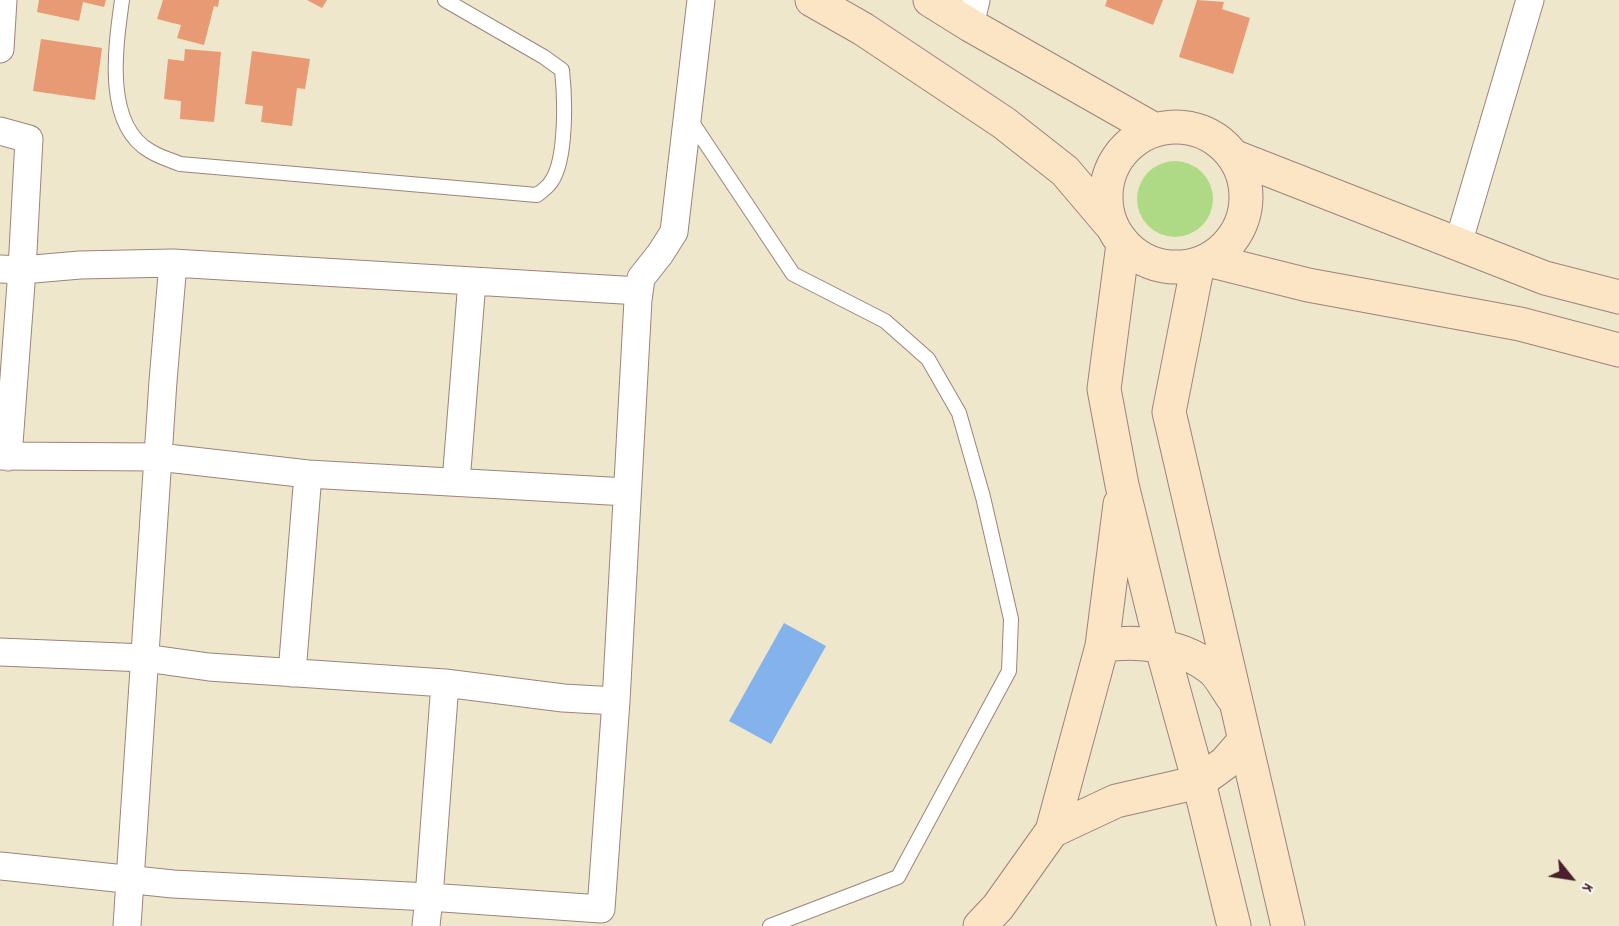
<!DOCTYPE html>
<style>
body{margin:0}
#map{position:relative;width:1619px;height:926px;overflow:hidden;background:#eee7cc;font-family:Dekko,sans-serif}
canvas{display:block}
.north{position:absolute;left:1541px;top:848px;width:60px;height:60px;-webkit-text-stroke:4px #fdfcf7;paint-order:stroke;rotate:120deg;font-size:16px;font-weight:700;line-height:24px;text-align:center;color:#4a1f2b}
.north::after{content:'';display:block;margin:auto;width:21px;height:27px;background:#4a1f2b;clip-path:polygon(50% 0,100% 100%,50% 72%,0 100%)}
</style>
<div id="map">
<canvas width="1619" height="926"></canvas>
<div class="north">K</div>
</div>
<script>
const c = document.querySelector('canvas').getContext('2d');
c.lineJoin = 'round';
function fillPath(path, color) {
  c.fillStyle = color;
  c.fill(path, 'evenodd');
}
function stroke(path, color, width, dash) {
  c.strokeStyle = color;
  c.lineWidth = width;
  c.lineCap = dash ? 'butt' : 'round';
  c.setLineDash(dash || []);
  c.stroke(path);
}
fillPath(new Path2D(`
 M1137 199a38 38 0 1 1 76 0a38 38 0 1 1-76 0Z`), '#aeda86');
fillPath(new Path2D(`
 M784 623 826 646 771 744 729 721Z`), '#83b2ed');
fillPath(new Path2D(`
 M39 0H106L104 7 83 2 79 21 37 12Z
 M163 0H219L218 7 214 6 204 45 177 38 181 25 157 19Z
 M307 0H327L322 8Z
 M1107 0H1163L1153 25 1105 6Z
 M1197 0 1224 2 1222 9 1250 18 1233 74 1179 57Z
 M41 39 102 48 95 100 33 91Z
 M185 49 221 52 214 122 180 119 181 101 164 99 168 59 184 61Z
 M252 51 310 59 305 89 297 88 292 126 261 122 263 106 245 104Z`), '#e89a74');
const lane = new Path2D(`
 M122 0C116 44 103 124 150 151 159 157 171 160 180 164L537 195C542 191 548 187 551 182 567 160 565 97 562 70L544 57 445 0
 M689 118 793 274 885 321 928 359 959 413 983 497 1011 619 1009 671 898 877 770 926`);
const street = new Path2D(`
 M970 25 976 0
 M0 49 3 0
 M0 131 29 139 22 270 8 457
 M1458 244 1530 0
 M173 263 639 291
 M0 269 22 270 80 265 173 263 163 381 127 926
 M0 456 158 457 308 474 627 492
 M456 482 472 281
 M0 652 145 658 209 667 445 683 563 698 616 701 638 300 641 278 660 254 674 232 701 0
 M292 673 308 474
 M0 866 173 884 429 897 445 683
 M426 926 429 897 601 909 616 701`);
const secondary = new Path2D(`
 M812 0 863 29 1004 123 1065 171 1110 224
 M930 0 970 25 1155 130
 M1106 197a70 70 0 1 1 140 0a70 70 0 1 1-140 0Z
 M1233 156 1545 278 1619 297
 M1123 244 1104 389 1122 485 1162 648 1199 782 1234 926
 M1208 260 1308 285 1520 324 1619 350
 M1198 264 1169 412 1288 926
 M1102 646C1138 639 1186 646 1214 671 1221 678 1227 690 1233 698
 M1052 831 1116 801 1199 782 1225 763 1245 740
 M980 926 998 907 1052 831 1102 646 1120 504`);
stroke(lane, '#9c837c', 16);
stroke(street, '#9c837c', 29);
stroke(secondary, '#9c837c', 35);
stroke(lane, '#fff', 14);
stroke(street, '#fff', 27);
stroke(secondary, '#fce5c4', 33);
</script>
